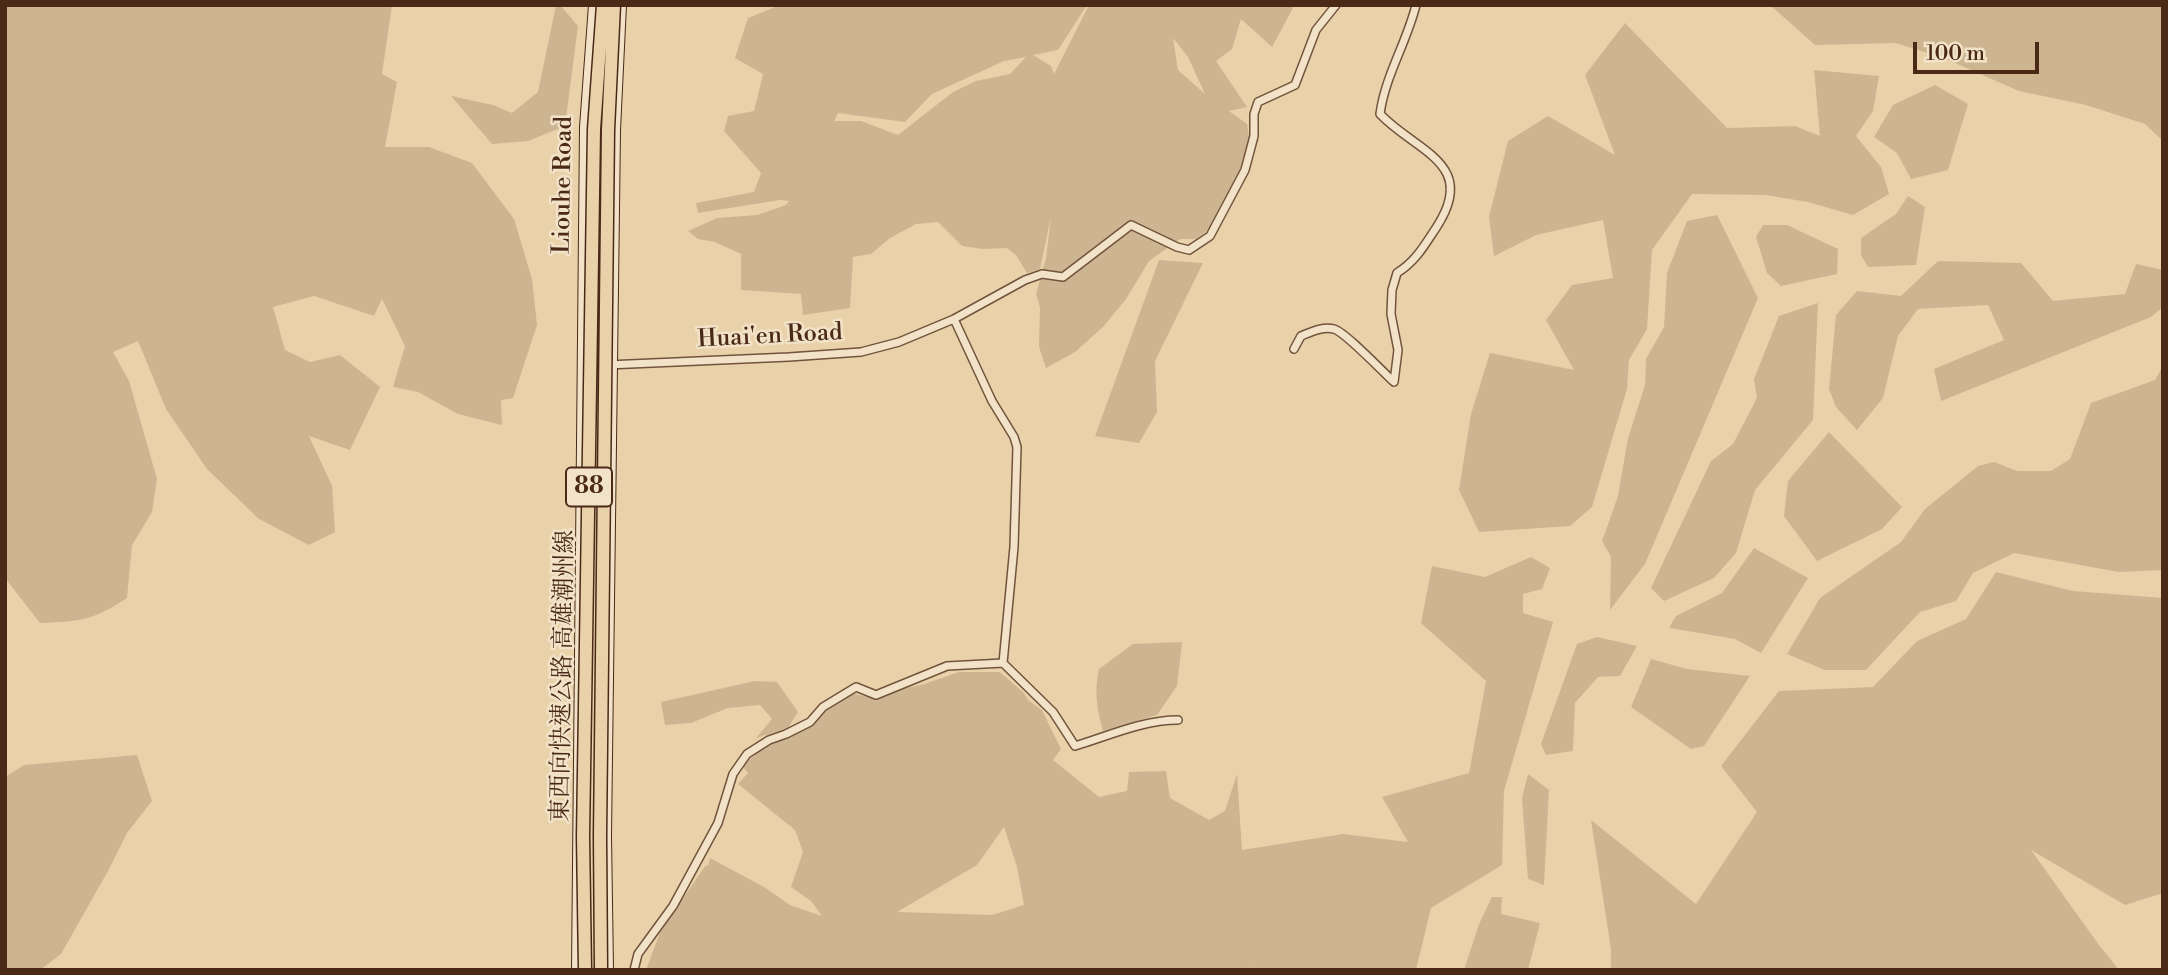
<!DOCTYPE html>
<meta charset="utf-8">
<style>
body{margin:0}
#map{position:relative;width:2168px;height:975px;overflow:hidden;background:#e9d2aa;font-family:"Libre Bodoni",serif}
canvas{display:block}
.frame{position:absolute;inset:0;border:7px solid #4a2917;pointer-events:none}
.scale{position:absolute;left:1913px;top:42px;width:126px;height:32px;box-sizing:border-box;border:4px solid #4a2917;border-top:0;padding-left:9px;font-size:21px;line-height:24px;white-space:nowrap;color:#4a2917;-webkit-text-stroke:5px #f1e2c8;paint-order:stroke}
</style>
<div id="map">
<canvas width="2168" height="975"></canvas>
<div class="frame"></div>
<div class="scale">100 m</div>
</div>
<script>
const c = document.querySelector('canvas').getContext('2d');
c.lineJoin = 'round';
function fillPath(path, color) {
  c.fillStyle = color;
  c.fill(path, 'evenodd');
}
function stroke(path, color, width, dash) {
  c.strokeStyle = color;
  c.lineWidth = width;
  c.lineCap = dash ? 'butt' : 'round';
  c.setLineDash(dash || []);
  c.stroke(path);
}
function label(font, color, halo, rows, align = 'center') {
  c.font = font + ' "Libre Bodoni","Noto Serif TC",serif';
  c.lineWidth = 5;
  c.setLineDash([]);
  c.textBaseline = 'middle';
  c.strokeStyle = halo;
  c.fillStyle = color;
  for (const [text, x, y, turn = 0] of rows) {
    c.save();
    c.translate(x, y);
    c.rotate((+turn || 0) * Math.PI / 180);
    c.textAlign = isNaN(turn) ? turn : align;
    if (halo) c.strokeText(text, 0, 0);
    c.fillText(text, 0, 0);
    c.restore();
  }
}
fillPath(new Path2D(`
 M5 5H392L382 74 397 82 385 147H429L472 163 514 219 532 279 537 325 513 398 501 400 502 425 458 414 418 392 393 387 405 346 382 299 374 316 314 296 273 307 285 350 310 362 340 355 380 387 350 450 309 436 332 486 335 532 309 545 259 519 207 469 166 409 138 341 113 352 129 381 157 479 152 512 132 545 127 598C92 621 81 621 40 623L5 578Z
 M556 5H560L578 26 565 126 528 141 492 144 451 96 493 105 512 113 538 92Z
 M780 5H1087L1058 50 1033 55 1051 66 1054 74 1089 5H1291L1293 8 1272 47 1241 19 1232 49 1216 61 1247 107 1229 111 1247 124 1251 148 1209 229 1196 239H1180L1149 261 1126 299 1103 327 1075 352 1046 368 1039 347 1040 308 1036 294 1046 258 1051 217 1040 269 1027 273 1016 255 1007 248 983 249 962 246 938 222 916 224 890 238 871 254 853 257 850 308 803 315 801 294 741 290V254L715 242 698 239 688 231 717 218 757 215 786 205 789 201 780 200 698 213 696 203 754 192 761 173 724 131 728 116 754 111 763 74 735 58 748 18ZM1173 38 1188 57 1205 94 1178 70ZM1026 57 1010 74 976 81 953 92 898 135 861 121H834L838 113 905 122 932 94 1004 61Z
 M1770 5H2163V141L2145 124 2086 105 2019 91 1946 59 1896 43 1815 45Z
 M1625 23 1727 128 1795 126 1820 136 1814 70 1879 76 1873 111 1856 136 1881 167 1889 194 1853 215 1808 202 1765 195 1692 194 1652 250 1647 329 1629 360 1627 389 1592 507 1570 526 1479 532 1459 490 1471 414 1490 353 1574 370 1546 320 1572 285 1613 278 1603 220 1536 235 1494 256 1489 217 1508 141 1548 116 1615 155 1585 75Z
 M1935 85 1968 104 1948 170 1911 179 1897 153 1874 137 1893 105Z
 M1908 196 1925 207 1916 265 1868 267 1861 255V238L1896 214Z
 M1717 215 1758 298 1645 564 1610 610 1611 557 1602 541 1618 496 1628 438 1645 385 1646 359 1664 327 1667 273 1687 221Z
 M1763 225H1787L1838 249 1837 274 1781 286 1767 273 1756 237Z
 M1159 260 1203 263 1155 361 1157 412 1139 443 1095 436Z
 M1938 261 2021 263 2053 301 2125 294 2136 264 2163 270V307L2151 317 1941 401 1934 369 2004 340 1988 305 1918 309 1898 336 1883 398 1857 430 1836 407 1829 389 1836 315 1857 291 1901 296Z
 M1818 303 1813 420 1755 490 1736 553 1714 578 1664 601 1651 588 1711 461 1733 444 1757 398 1754 379 1779 316Z
 M2163 366V570L2119 572 2014 553 1973 573 1956 601 1920 612 1866 670H1825L1787 654 1820 598 1901 542 1925 509 1978 466 1994 462 2017 471H2051L2070 459 2091 403 2155 380Z
 M1829 432 1902 507 1882 529 1817 561 1784 516 1788 481Z
 M1754 548 1808 578 1761 653 1735 639 1669 628 1676 616 1722 593Z
 M1531 557 1550 568 1542 589 1523 594V613L1553 622 1504 791 1502 865 1431 908 1416 970H1255L1250 967V970H646L661 930 706 865 708 866 710 858 764 887 790 905 822 916 811 901 791 887 803 852 795 830 738 784 748 773 742 766 764 747 793 735 852 693 867 697 924 684 959 672H1000L1024 693 1028 700 1042 710 1061 749 1053 760 1099 797 1127 791 1129 772 1166 771 1170 798 1209 820 1225 811 1237 774 1242 850 1343 834 1408 842 1382 797 1469 773 1486 681 1421 623 1432 566 1485 577ZM1004 827 1017 867 1024 905 992 915 897 912 977 865Z
 M1996 572 2073 591 2163 598V893L2125 905 2031 850 2099 945 2119 970H1611V949L1591 820 1696 904 1757 812 1721 766 1779 691 1873 687 1917 641 1966 619Z
 M1597 637 1637 646 1620 676 1598 677 1575 703 1573 751 1546 755 1541 744 1577 644Z
 M1182 642 1177 686 1157 715 1103 731C1097 709 1094 691 1099 669L1133 644Z
 M1651 659 1687 669 1750 676 1704 746 1691 749 1631 707Z
 M755 681 777 682 798 712 788 728 756 738 772 719 760 705 728 708 691 723 665 725 661 702Z
 M137 755 152 801 127 833 108 871 61 954 40 970H5V777L24 765Z
 M1528 774 1549 790 1544 885 1528 879 1522 798Z
 M1492 897H1502L1501 914 1540 923 1528 970H1464L1479 924Z`), '#ceb591');
const street = new Path2D(`
 M954 319 992 401 1014 437 1017 447 1014 547 1003 663
 M1294 349 1301 336C1311 332 1323 326 1334 329 1345 332 1383 372 1394 382L1398 350 1391 314 1392 290 1397 273C1416 261 1424 246 1436 228 1479 163 1416 152 1380 114 1385 76 1407 42 1416 5
 M607 365 789 357 861 352 899 342 954 319 1025 280 1042 274 1063 277 1131 225 1177 247 1189 250 1210 236 1245 170 1254 136V114L1258 102 1295 85 1316 30 1336 5
 M1003 663 1053 712 1075 746C1108 736 1143 720 1178 720
 M634 970 638 954 673 906 718 823 733 774 747 754 769 740 786 734 810 722 823 707 856 687 876 695 947 666 1003 663`);
const secondary = new Path2D(`
 M577 970 585 127 594 5
 M608 970 606 835 615 130 621 5`);
stroke(street, '#72533c', 10);
stroke(secondary, '#4a2917', 12);
stroke(street, '#f1e2c8', 7);
stroke(secondary, '#f1e2c8', 10);
const highwayBridge = new Path2D(`
 M585 970 583 836 594 129 603 5
 M601 970 600 835 608 130 614 5`);
stroke(highwayBridge, '#4a2917', 15, []);
stroke(highwayBridge, '#e9d2aa', 12);
for (const [x, y, w] of [
 [589,487,46]
]) {
  const box = new Path2D();
  box.roundRect(x - w / 2, y - 19.5, w, 39, 5);
  c.fillStyle = '#f1e2c8';
  c.fill(box);
  stroke(box, '#4a2917', 2);
}
label('bold 23px', '#4a2917', null, [
 ["88",589,487]
]);
label('24px', '#4a2917', '#f1e2c8', [
 ["Liouhe Road",564,185,-89],
 ["Huai'en Road",770,337,-3],
 ["東西向快速公路 高雄潮州線",564,676,-89]
]);
</script>
